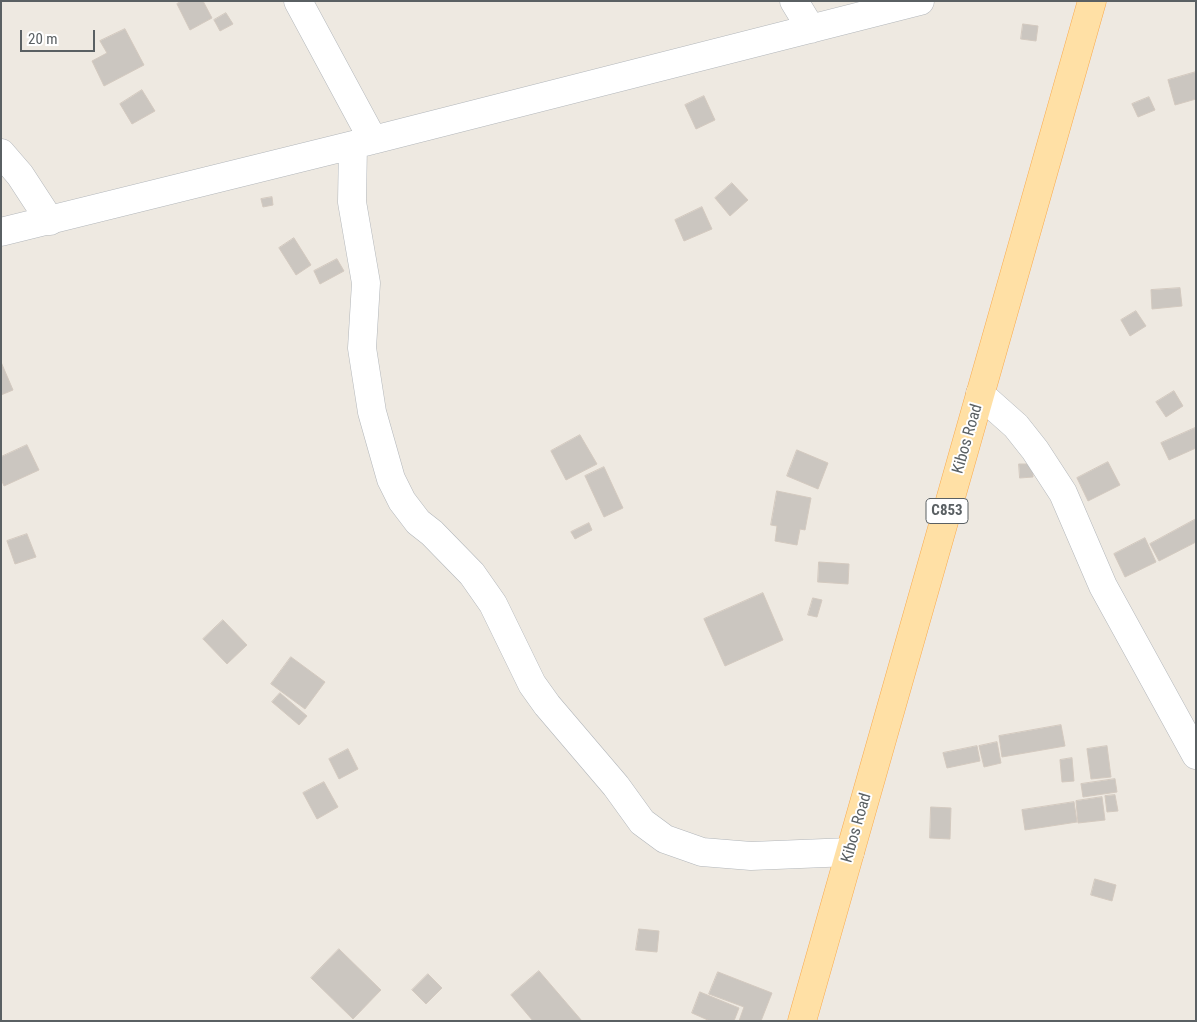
<!DOCTYPE html>
<style>
body{margin:0}
#map{position:relative;width:1197px;height:1022px;overflow:hidden;background:#eee9e1;font-family:"Roboto Condensed",sans-serif}
canvas{display:block}
.frame{position:absolute;inset:0;border:2px solid #5a6063;pointer-events:none}
.scale{position:absolute;left:20px;top:30px;width:75px;height:22px;box-sizing:border-box;border:2px solid #5a6063;border-top:0;padding-left:6px;font-size:15px;line-height:18px;white-space:nowrap;color:#5a6063;-webkit-text-stroke:4px #fff;paint-order:stroke}
</style>
<div id="map">
<canvas width="1197" height="1022"></canvas>
<div class="frame"></div>
<div class="scale">20 m</div>
</div>
<script>
const c = document.querySelector('canvas').getContext('2d');
c.lineJoin = 'round';
function fillPath(path, color) {
  c.fillStyle = color;
  c.fill(path, 'evenodd');
}
function stroke(path, color, width, dash) {
  c.strokeStyle = color;
  c.lineWidth = width;
  c.lineCap = dash ? 'butt' : 'round';
  c.setLineDash(dash || []);
  c.stroke(path);
}
function label(font, color, halo, rows, align = 'center') {
  c.font = font + ' "Roboto Condensed",sans-serif';
  c.lineWidth = 4;
  c.setLineDash([]);
  c.textBaseline = 'middle';
  c.strokeStyle = halo;
  c.fillStyle = color;
  for (const [text, x, y, turn = 0] of rows) {
    c.save();
    c.translate(x, y);
    c.rotate((+turn || 0) * Math.PI / 180);
    c.textAlign = isNaN(turn) ? turn : align;
    if (halo) c.strokeText(text, 0, 0);
    c.fillText(text, 0, 0);
    c.restore();
  }
}
const building = new Path2D(`
 M182 1H203L212 18 190 30 177 4Z
 M226 13 233 24 220 31 214 20Z
 M1023 24 1038 26 1036 41 1021 39Z
 M125 29 144 65 104 86 92 61 107 53 100 41Z
 M1196 72V99L1175 105 1168 80Z
 M142 90 155 111 132 124 120 104Z
 M704 96 715 120 696 129 685 105Z
 M1149 97 1155 110 1138 117 1132 104Z
 M732 183 748 200 730 216 715 198Z
 M272 197 273 205 263 207 261 199Z
 M702 207 712 229 684 241 675 220Z
 M294 238 311 265 296 275 279 248Z
 M337 259 344 271 320 284 314 271Z
 M1180 288 1182 306 1152 309 1151 290Z
 M1136 311 1146 326 1130 336 1121 320Z
 M1 362 13 390 1 395Z
 M1174 391 1183 406 1166 417 1156 402Z
 M1195 428 1196 448 1169 460 1161 443Z
 M580 435 597 464 566 480 551 451Z
 M27 445 39 470 4 486 1 479V457Z
 M797 450 828 463 818 489 787 476Z
 M1108 462 1120 485 1088 501 1077 478Z
 M1019 464H1033V477L1020 478Z
 M604 467 623 508 604 517 585 476Z
 M777 491 811 498 805 530 800 529 797 545 775 541 777 526 771 525Z
 M1196 519V542L1159 561 1150 544Z
 M589 523 592 530 575 539 571 532Z
 M27 534 36 557 15 564 7 541Z
 M1145 538 1156 562 1125 577 1114 554Z
 M819 562 849 564 848 584 818 582Z
 M763 593 783 640 725 666 704 619Z
 M813 598 822 600 817 617 808 615Z
 M223 620 247 645 227 664 203 639Z
 M291 657 325 682 305 709 271 684Z
 M280 693 307 716 299 725 272 702Z
 M1061 725 1065 746 1002 757 999 736Z
 M997 742 1001 763 984 767 979 746Z
 M977 746 980 761 947 768 943 753Z
 M1107 746 1111 777 1091 779 1087 749Z
 M348 749 358 769 339 779 329 759Z
 M1072 758 1074 781 1062 782 1060 760Z
 M1115 779 1117 792 1083 797 1081 784Z
 M324 782 338 807 317 819 303 793Z
 M1115 795 1118 811 1107 812 1105 796Z
 M1102 797 1105 820 1078 823 1076 801Z
 M1074 802 1077 822 1025 830 1022 810Z
 M931 807 951 808 950 839 930 838Z
 M1095 879 1116 885 1112 901 1091 895Z
 M639 929 659 931 657 952 636 950Z
 M339 949 381 990 353 1019 311 978Z
 M539 971 582 1021H533L511 995Z
 M718 972 772 993 761 1021H739L744 1007 709 994Z
 M428 974 442 988 426 1004 412 990Z
 M700 992 739 1008 734 1021H710L692 1013Z`);
fillPath(building, '#cbc6c0');
stroke(building, '#d3c9bf', 1);
const street = new Path2D(`
 M298 1 373 140
 M794 1 811 29
 M353 145 352 202 366 283 362 348 372 412 391 479 402 501 418 522 432 533 472 574 493 604 532 684 547 705 616 786 642 822 665 839 702 852 751 856 850 852
 M1 153 20 175 50 221
 M1 232 373 140 920 1
 M980 394 1016 426 1035 450 1063 493 1103 586 1196 755`);
const primary = new Path2D(`
 M802 1021 1092 1`);
stroke(street, '#b2b6ba', 29);
stroke(primary, '#faab4e', 29);
stroke(street, '#fff', 28);
stroke(primary, '#ffe0a5', 28);
for (const [x, y, w] of [
 [947,511,42]
]) {
  const box = new Path2D();
  box.roundRect(x - w / 2, y - 12.5, w, 25, 4);
  c.fillStyle = '#fff';
  c.fill(box);
  stroke(box, '#5a6063', 1);
}
label('bold 15px', '#5a6063', null, [
 ["C853",947,511]
]);
label('16px', '#5a6063', '#fff', [
 ["Kibos Road",968,439,-74],
 ["Kibos Road",857,828,-74]
]);
</script>
